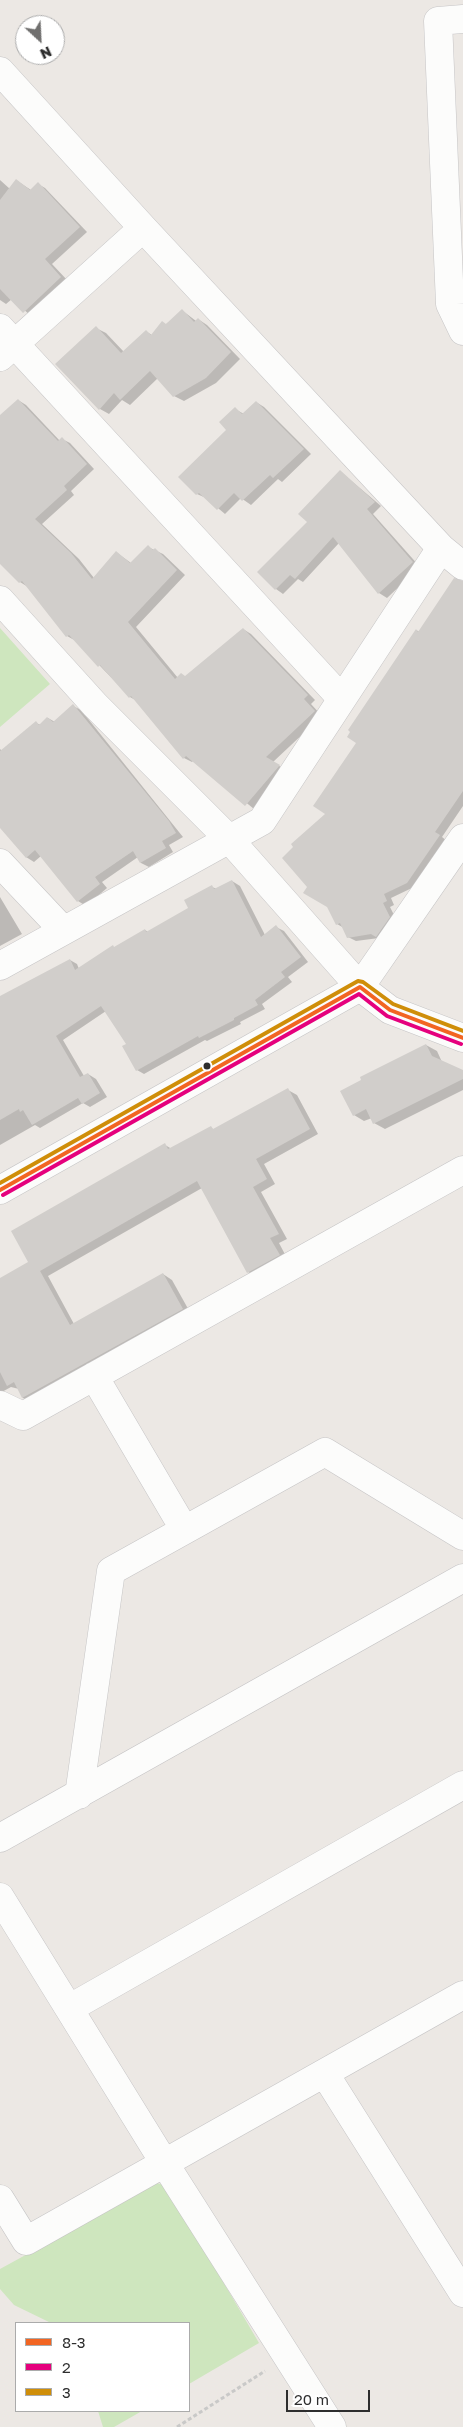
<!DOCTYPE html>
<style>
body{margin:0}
#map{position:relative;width:463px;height:2427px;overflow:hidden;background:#ece8e4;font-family:"Golos Text",sans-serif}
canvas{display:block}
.legend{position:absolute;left:15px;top:2322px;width:175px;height:90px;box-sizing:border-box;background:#fff;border:1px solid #ababab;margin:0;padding:6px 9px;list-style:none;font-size:15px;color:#2e2e2e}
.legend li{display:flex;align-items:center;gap:10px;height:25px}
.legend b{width:25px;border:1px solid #ababab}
.north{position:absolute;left:15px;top:15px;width:50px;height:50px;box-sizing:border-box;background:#fff;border:1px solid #ababab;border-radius:50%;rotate:155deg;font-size:14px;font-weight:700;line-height:20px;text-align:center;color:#2e2e2e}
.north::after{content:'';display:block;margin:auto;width:18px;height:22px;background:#706f6e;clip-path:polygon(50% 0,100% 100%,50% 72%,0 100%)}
.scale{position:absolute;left:286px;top:2390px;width:84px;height:22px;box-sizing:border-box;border:2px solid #2e2e2e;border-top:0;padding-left:6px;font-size:15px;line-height:18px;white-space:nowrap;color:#2e2e2e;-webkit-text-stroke:4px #fff;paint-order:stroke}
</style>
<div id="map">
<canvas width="463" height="2427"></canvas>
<ul class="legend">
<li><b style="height:6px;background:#f26522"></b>8-3</li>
<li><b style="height:6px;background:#e5007d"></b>2</li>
<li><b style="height:6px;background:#cf8e09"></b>3</li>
</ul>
<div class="north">N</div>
<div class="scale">20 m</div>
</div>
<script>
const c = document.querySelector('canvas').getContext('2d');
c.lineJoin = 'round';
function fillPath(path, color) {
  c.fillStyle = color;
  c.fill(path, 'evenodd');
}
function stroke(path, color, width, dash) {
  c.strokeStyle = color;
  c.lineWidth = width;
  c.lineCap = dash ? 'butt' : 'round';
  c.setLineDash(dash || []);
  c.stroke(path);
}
fillPath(new Path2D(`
 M0 628 50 684 0 727Z
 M157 2183 167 2186 259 2343 189 2384V2323H51L14 2305 0 2289V2269Z
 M98 2411H142L114 2427H103Z`), '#cee6be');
fillPath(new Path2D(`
 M0 180 10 189 16 180 31 190 38 184 45 188 87 232 52 264 68 281 31 316 12 299 6 304 0 300Z
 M183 311 196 321 198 319 207 325 240 359 216 383 184 401 174 396 158 378 130 405 122 400 109 414 100 409 96 328 106 333 124 352 147 332 152 335Z
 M18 400 26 405 60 441 62 439 70 443 94 469 71 491 74 495 42 524 79 559 94 578 116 552 131 563 148 547 163 554 185 575 136 627 178 678 186 677 243 629 251 634 315 700 311 704 322 716 273 762 287 771 254 809 194 760 192 762 184 758 137 701 130 697 76 641 67 636 28 587 20 582 0 552V417Z
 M256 402 264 407 311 454 282 482 278 479 251 505 241 498 225 514 206 498 197 494 180 477 228 430 235 409 244 414Z
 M341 472 381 506 373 514 420 567 387 598 379 593 339 543 303 582 298 579 283 594 276 589 259 572 309 522Z
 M463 592V806L442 837 447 841 414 887 391 898 394 905 390 907 397 921 379 938 356 941 348 937 344 928 337 924 328 907 309 886 327 814 358 742 416 630 420 632Z
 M73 706 81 710 183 837 169 845 173 852 149 867 141 863 138 857 102 882 107 888 86 906 78 901 41 856 34 862 26 857 0 826V749L2 751 36 723 41 725 48 718 55 722Z
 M232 881 240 886 265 935 276 927 284 931 308 962 288 977 292 982 262 1004 265 1009 240 1022 241 1024 207 1041 205 1040 144 1074 137 1070 128 1045 106 1011 63 1040 84 1076 88 1074 96 1079 107 1097 90 1107 83 1103 40 1128 35 1125 0 1145V1017L70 960 77 964 79 969 145 930 148 932 189 909 212 887 217 889Z
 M0 897 22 934 0 946Z
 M426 1045 437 1051 442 1062 463 1071V1090L385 1129 374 1123 372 1118 364 1121 354 1115Z
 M288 1090 297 1095 318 1134 264 1164 275 1184 261 1192 287 1239 279 1243 288 1260 257 1277 248 1272 202 1188 48 1276 74 1324 163 1274 172 1280 191 1314 33 1403 23 1398 19 1389 11 1387 0 1393V1279L30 1262 165 1145 172 1149 211 1128 215 1130Z`), '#0003');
fillPath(new Path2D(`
 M16 179 30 190 38 182 80 227 45 259 61 277 23 313 0 289V200Z
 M182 309 194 322 198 318 231 352 206 378 173 397 150 371 120 400 114 393 99 410 55 364 96 326 121 353 146 330 151 335 162 321 166 324Z
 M18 399 58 441 62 437 87 464 64 486 67 490 35 519 71 553 92 579 116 551 130 563 148 545 153 550 155 548 177 570 128 622 175 679 181 673 185 676 243 628 308 695 304 699 315 711 266 757 280 765 245 806 186 756 183 759 131 696 129 698 100 665 98 667 69 635 66 637 22 581 19 583 0 564V415Z
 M256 401 304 449 273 478 270 475 242 501 234 493 217 510 199 493 196 495 178 477 226 430 219 422 235 407 242 414Z
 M340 470 375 502 367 509 413 562 378 594 333 537 295 579 290 575 275 590 257 572 307 522 298 514Z
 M454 578 463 581V791L435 832 440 835 407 883 384 894 387 901 383 903 390 917 376 937 371 934 347 938 340 923 336 925 327 907 303 893 307 887 282 858 293 847 291 844 325 814 313 806 356 743 347 737 350 732 348 730 416 629 418 632Z
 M73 704 169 821 176 833 162 841 166 848 140 863 133 851 95 877 100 884 77 902 35 850 26 858 0 828V751L36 721 39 725 47 717 53 722Z
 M232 880 261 937 276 925 301 957 281 972 285 977 255 1000 258 1005 234 1018V1020L199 1038 198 1036 136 1071 122 1046 126 1044 101 1006 56 1036 80 1077 88 1073 100 1093 82 1104 78 1098 32 1125 23 1110 20 1112 19 1109 0 1120V996L70 959 75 970 113 945 114 947 145 929 146 932 188 908 184 900 212 885 214 889Z
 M426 1044 432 1056 463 1070V1079L373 1124 366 1109 353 1116 340 1091 361 1080 360 1077Z
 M288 1088 310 1129 256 1159 267 1179 253 1187 279 1234 270 1238 280 1255 247 1273 197 1181 40 1271 70 1325 163 1273 183 1309 22 1398 14 1382 7 1386 0 1372V1278L28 1262 11 1231 165 1143 168 1149 211 1126 213 1129Z`), '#d1cecb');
const street = new Path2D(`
 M463 19 438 21 450 304 463 331
 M0 71 143 228 441 548 463 566
 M0 328 342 699
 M0 357 143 228
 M0 600 95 705 229 839 360 987 390 1010 463 1038
 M0 863 63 930
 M0 966 262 821 441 548
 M360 987 463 838
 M94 1376 184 1529
 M0 1405 23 1416 463 1170
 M79 1795 111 1571 325 1452 463 1536
 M0 1838 463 1578
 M0 1897 165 2164 332 2427
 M70 2008 463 1785
 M325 2074 463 2293
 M0 2199 26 2241 463 1995`);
const secondary = new Path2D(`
 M0 1190 360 987`);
stroke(street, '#c5c4c5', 29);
stroke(secondary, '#c5c4c5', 29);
stroke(new Path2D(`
 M177 2427 265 2371`), '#c9c9c8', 3, [4, 2.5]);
stroke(street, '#fcfcfb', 28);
stroke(secondary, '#fcfcfb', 28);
stroke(new Path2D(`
 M0 1190 360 987 390 1010 463 1038`), '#f26522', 4);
stroke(new Path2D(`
 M3 1195 359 994 387 1016 461 1044`), '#e5007d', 4);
stroke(new Path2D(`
 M0 1183 358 981 363 982 393 1004 463 1031`), '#cf8e09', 4);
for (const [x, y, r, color] of [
 [207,1066,4.5,"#2e2e2e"]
]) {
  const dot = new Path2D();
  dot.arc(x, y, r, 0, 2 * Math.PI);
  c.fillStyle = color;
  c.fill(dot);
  stroke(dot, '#fff', 2);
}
</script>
